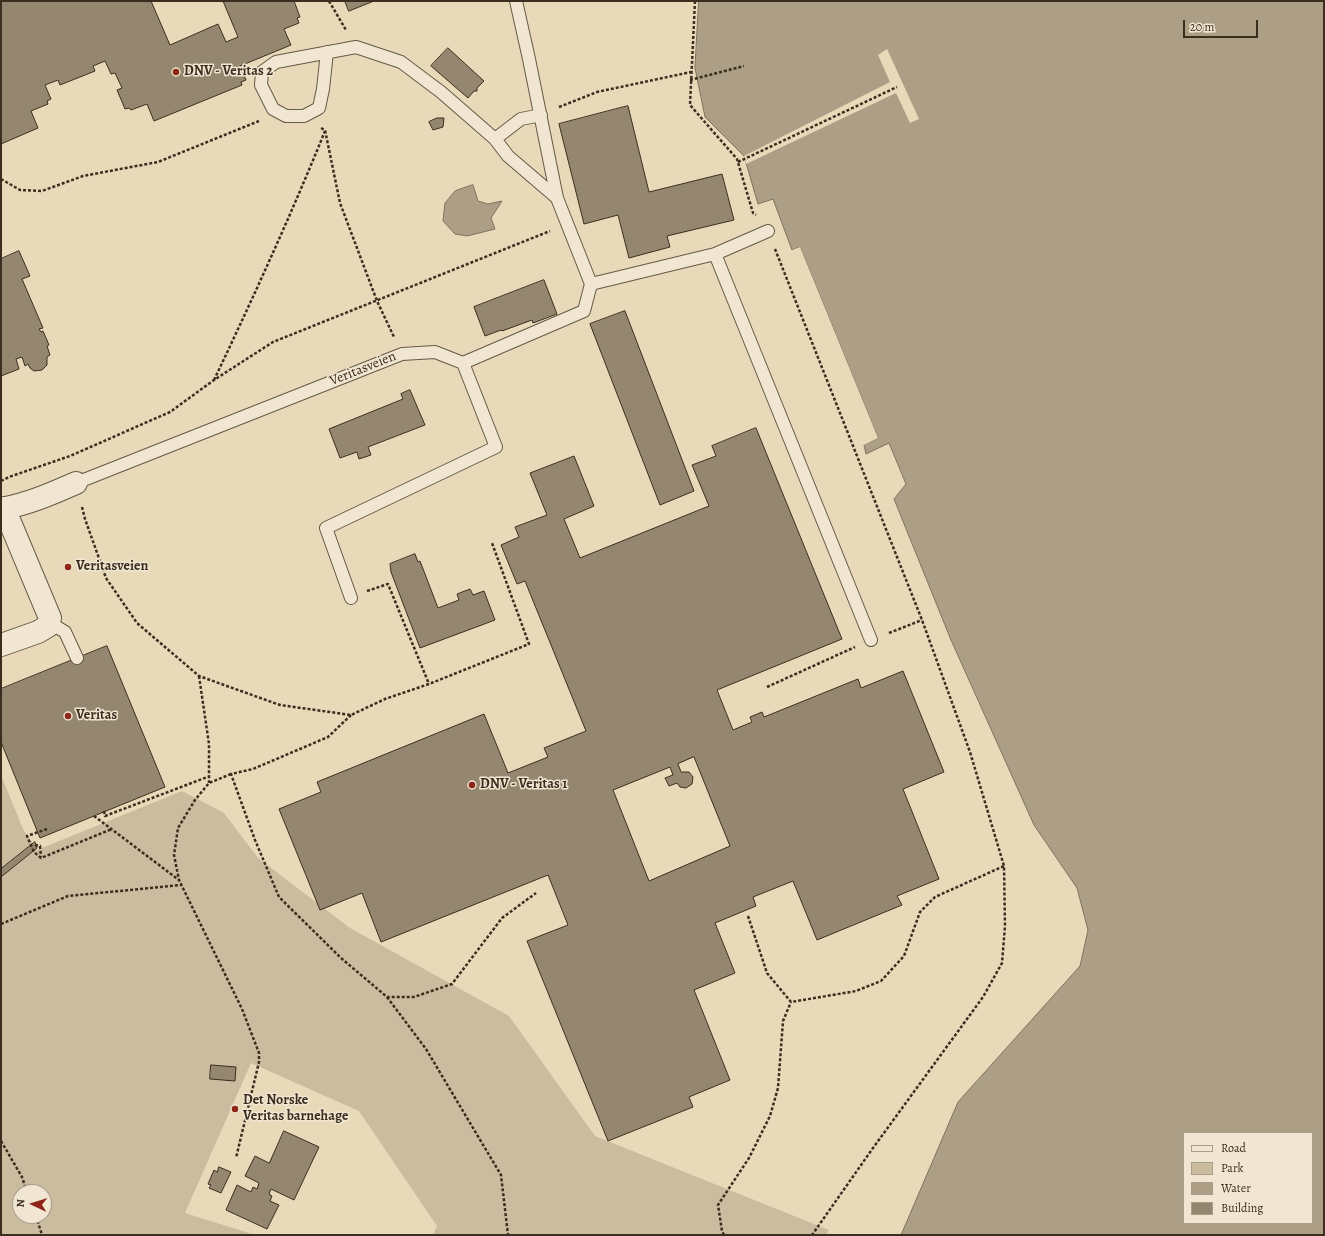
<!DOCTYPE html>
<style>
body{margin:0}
#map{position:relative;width:1325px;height:1236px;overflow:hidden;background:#e8d9b9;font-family:Alegreya,serif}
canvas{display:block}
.frame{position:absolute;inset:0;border:2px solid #3b2e1f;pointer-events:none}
.legend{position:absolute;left:1183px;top:1132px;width:130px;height:92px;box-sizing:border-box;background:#f0e6d2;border:1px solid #a89c8a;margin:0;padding:5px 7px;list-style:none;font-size:12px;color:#3b2e1f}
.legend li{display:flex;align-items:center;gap:8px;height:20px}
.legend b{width:20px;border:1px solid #a89c8a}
.north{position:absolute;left:12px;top:1184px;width:40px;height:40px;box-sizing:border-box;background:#f0e6d2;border:1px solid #a89c8a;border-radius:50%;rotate:274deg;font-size:11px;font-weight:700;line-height:16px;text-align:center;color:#3b2e1f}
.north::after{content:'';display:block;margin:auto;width:14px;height:18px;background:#8f2418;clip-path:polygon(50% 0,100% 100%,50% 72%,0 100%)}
.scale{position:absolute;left:1183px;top:20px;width:75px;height:18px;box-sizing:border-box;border:2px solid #3b2e1f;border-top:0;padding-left:5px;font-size:12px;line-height:14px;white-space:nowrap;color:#3b2e1f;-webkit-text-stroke:3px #f0e6d2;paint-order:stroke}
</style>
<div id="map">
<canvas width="1325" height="1236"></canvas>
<div class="frame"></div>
<ul class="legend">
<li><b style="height:5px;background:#f0e6d2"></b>Road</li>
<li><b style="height:11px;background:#cbbc9f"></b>Park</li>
<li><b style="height:11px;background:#ad9f85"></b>Water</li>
<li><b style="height:11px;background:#95876f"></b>Building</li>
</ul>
<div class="north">N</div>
<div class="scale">20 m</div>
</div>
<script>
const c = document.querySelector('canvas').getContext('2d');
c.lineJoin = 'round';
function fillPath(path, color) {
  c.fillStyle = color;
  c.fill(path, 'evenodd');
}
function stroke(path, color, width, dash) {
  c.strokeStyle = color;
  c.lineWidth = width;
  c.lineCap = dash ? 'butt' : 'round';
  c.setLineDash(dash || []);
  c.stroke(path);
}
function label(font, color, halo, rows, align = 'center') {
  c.font = font + ' Alegreya,serif';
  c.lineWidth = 3;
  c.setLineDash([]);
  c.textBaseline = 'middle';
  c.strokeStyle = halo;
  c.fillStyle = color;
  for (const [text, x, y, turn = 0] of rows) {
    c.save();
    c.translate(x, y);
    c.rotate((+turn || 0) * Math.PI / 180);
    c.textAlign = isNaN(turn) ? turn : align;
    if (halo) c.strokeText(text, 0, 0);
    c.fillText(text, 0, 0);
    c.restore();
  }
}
fillPath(new Path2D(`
 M1 775 23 829 37 850 182 791 224 813 258 858 350 928 509 1016 595 1136 829 1230 826 1235H433L437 1226 359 1111 251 1063 185 1213 255 1235H1ZM20 1192H44V1216H20Z`), '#cbbc9f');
const water = new Path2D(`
 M699 1H1324V1235H901L958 1102 1080 966 1088 930 1077 888 1034 825 951 640 894 499 906 484 889 443 866 454 864 445 878 438 800 247 792 250 773 199 758 204 744 156 705 117 695 68ZM1184 1133H1312V1223H1184Z
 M473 185 478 201 488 204 502 201 491 218 495 229 467 236 455 234 443 221 445 203 455 191Z`);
fillPath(water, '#ad9f85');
stroke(water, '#7f725c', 1);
fillPath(new Path2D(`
 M887 49 919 119 910 123 896 93 746 164 744 156 890 82 878 55Z
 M800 247 878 438 864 445 863 444 876 437 799 249 792 252 790 251Z`), '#e8d9b9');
const building = new Path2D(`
 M1 1H148V2L151 1 170 45 218 24 226 42 238 37 223 1H294L300 17 297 18 299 23 284 29 291 45 240 66 246 80 241 82 242 85 154 121 147 104 131 110 129 108 125 109 117 90 122 88 115 73 111 74 105 61 93 66 95 71 60 85 58 80 45 85 51 99 47 101 48 104 31 111 38 128 1 144Z
 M345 1H374L349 11Z
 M448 48 484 81 477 88V91H474L468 98 431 66Z
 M628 106 649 192 722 174 734 220 667 236 670 247 629 258 618 215 584 224 559 124Z
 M437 118H444L443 127 433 130 429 122Z
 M19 251 30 276 22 279 43 328 39 329 41 332 43 331 49 345 47 346 50 355 47 357V365L42 370 34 371 30 368 28 364 25 366 22 357 16 359 19 369 1 376V259Z
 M544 280 557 314 533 323 532 320 502 331 501 330 485 336 474 307Z
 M625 311 694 491 660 505 590 324Z
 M410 390 425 425 368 447 371 455 359 459 357 452 340 458 329 429 403 399 401 394Z
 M756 428 842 639 717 690 733 730 752 722 750 717 762 712 764 717 858 679 861 688 903 671 944 772 903 789 939 879 897 896 902 905 817 940 793 881 753 897 756 906 715 923 735 973 694 990 730 1080 689 1097 693 1107 608 1141 527 941 568 925 548 875 381 942 362 893 320 910 279 809 321 792 317 782 484 714 508 773 548 757 544 748 586 731 525 581 517 584 501 545 519 537 515 527 547 515 530 473 574 456 594 506 564 519 580 558 709 506 692 465 716 456 712 446ZM694 757 730 846 649 881 613 790 670 767 673 775 665 778 669 786 677 783 680 787 686 788 692 784 693 777 689 772H681L678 764Z
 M415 554 418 562 420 561 438 608 459 600 457 594 470 589 473 595 484 591 495 620 420 648 391 572 390 564Z
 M107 646 165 787 40 838 1 742V689Z
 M35 842 37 848 1 877V869Z
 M211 1065 236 1067 235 1081 210 1079Z
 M284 1131 319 1147 294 1200 271 1189 269 1194 272 1196 270 1201 279 1205 267 1229 226 1210 237 1185 251 1192 253 1187 257 1189 259 1183 245 1176 255 1156 269 1163Z
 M219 1167 231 1172 221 1193 209 1188 211 1185 208 1184 214 1170 217 1172Z`);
fillPath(building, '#95876f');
stroke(building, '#3b2e1f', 1);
const lane = new Path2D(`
 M516 1 529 59 557 198 591 284
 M327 52 323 89 319 108 304 116H286L273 109 261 85 262 72 276 62 356 47 401 62 441 92 495 139 508 156 557 198
 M495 139 521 119 541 115
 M715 254 871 640
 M463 363 584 311 591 284 715 254 768 231
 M76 483 402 354 435 352 463 363 496 447 326 528 351 598
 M49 622 65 632 77 658`);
const street = new Path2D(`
 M1 509C28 504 51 494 76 483
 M1 645 38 632 48 626 50 618 4 508`);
stroke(lane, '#665946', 14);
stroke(street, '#665946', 24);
stroke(new Path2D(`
 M329 1 346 30
 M695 1 690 105 737 159 753 213 756 215
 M690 80 744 66
 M559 107 597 92 691 72
 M321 128 325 130 340 203 377 301 394 337
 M738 162 897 87
 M1 179 20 190 42 191 83 176 158 162 259 121
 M775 249 922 620 970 752 1004 866 1005 926 1002 963 983 997 873 1148 812 1235
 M214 380C253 298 291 215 325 131
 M1 481 9 477 70 456 170 412 214 380 273 342 550 231
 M82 507 85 519 106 578 137 623 199 676 280 705 351 715 385 699 429 684 529 644 492 543
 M367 591 388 584 429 684
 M889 633 922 620
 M199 676 209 744V783
 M767 687 855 647
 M351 715 328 737 253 769 231 774 255 840 279 897 341 958 387 997H414L452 984 502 918 536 893
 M231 774 209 783 195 800 178 828 174 855 179 880 242 1009 259 1053V1062L236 1158
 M104 811 105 816 210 776
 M94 816 179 880
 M47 829 27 836 34 852 41 858 112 829
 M35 845 40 846 41 857
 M748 916 767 973 791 1002 856 991 881 981 904 956 920 912 935 897 1004 866
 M1 924 68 896 181 885
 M387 997 426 1049 501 1175 508 1235
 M1 1141 22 1177 27 1192
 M36 1216 42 1235
 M724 1235 722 1231 718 1205 749 1158 770 1116 778 1088 783 1021 791 1002`), '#3b2e1f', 2.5, [3, 2]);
stroke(lane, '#f0e6d2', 12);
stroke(street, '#f0e6d2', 22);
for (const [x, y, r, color] of [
 [176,72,4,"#8f2418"],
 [68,567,4,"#8f2418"],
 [68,716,4,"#8f2418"],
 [472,785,4,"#8f2418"],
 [235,1109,4,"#8f2418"]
]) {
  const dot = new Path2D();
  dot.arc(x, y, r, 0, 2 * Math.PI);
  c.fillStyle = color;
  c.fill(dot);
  stroke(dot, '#f0e6d2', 1.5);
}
label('bold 14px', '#3b2e1f', '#f0e6d2', [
 ["DNV - Veritas 2",184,72],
 ["Veritasveien",76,567],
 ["Veritas",76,716],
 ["DNV - Veritas 1",480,785],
 ["Det Norske",243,1101],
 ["Veritas barnehage",243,1117]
], 'left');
label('14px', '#3b2e1f', '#f0e6d2', [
 ["Veritasveien",363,369,-22]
]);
</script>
